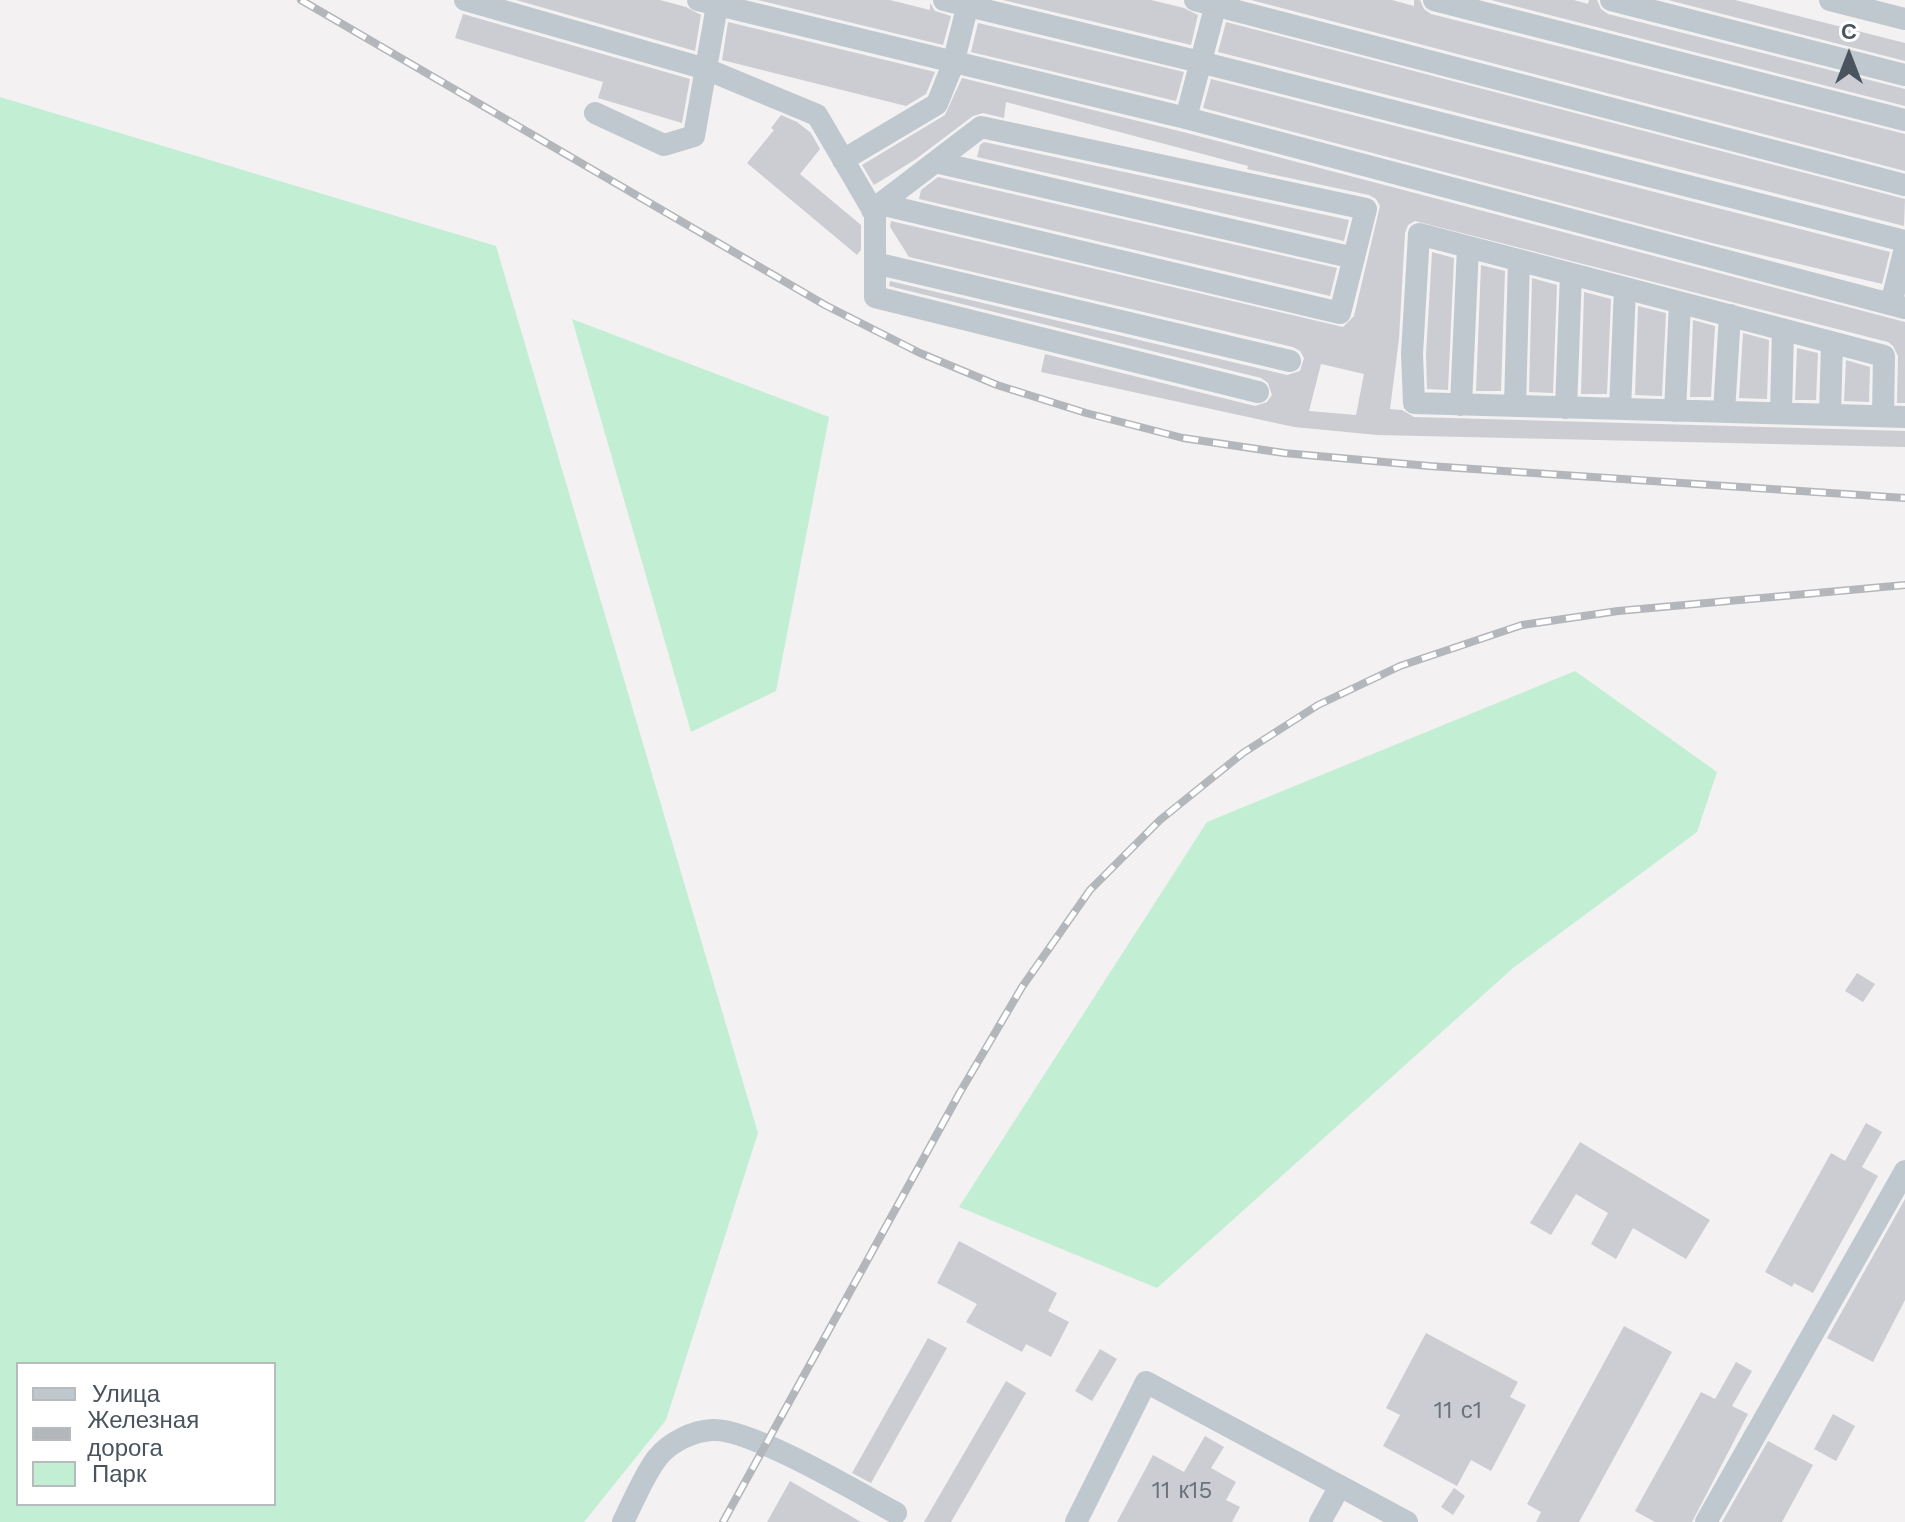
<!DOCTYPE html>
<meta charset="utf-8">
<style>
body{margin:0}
#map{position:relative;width:1905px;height:1522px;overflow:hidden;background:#f3f1f1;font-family:"Work Sans",sans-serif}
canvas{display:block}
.legend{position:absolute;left:16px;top:1362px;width:260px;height:144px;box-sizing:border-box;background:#fff;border:2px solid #b6bbbf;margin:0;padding:10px 14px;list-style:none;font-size:24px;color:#49545e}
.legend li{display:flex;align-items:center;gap:16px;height:40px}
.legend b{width:40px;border:2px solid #b6bbbf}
.north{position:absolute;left:1809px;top:16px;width:80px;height:80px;-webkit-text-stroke:6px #fff;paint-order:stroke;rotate:0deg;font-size:22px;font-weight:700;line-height:32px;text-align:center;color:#49545e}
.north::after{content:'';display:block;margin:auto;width:28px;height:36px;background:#49545e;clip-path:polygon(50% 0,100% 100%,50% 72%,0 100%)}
</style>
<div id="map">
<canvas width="1905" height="1522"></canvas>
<ul class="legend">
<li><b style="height:10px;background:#bfc8cf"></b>Улица</li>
<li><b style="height:10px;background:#b3b6bb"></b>Железная дорога</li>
<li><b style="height:22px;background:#c2eed4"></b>Парк</li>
</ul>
<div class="north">С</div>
</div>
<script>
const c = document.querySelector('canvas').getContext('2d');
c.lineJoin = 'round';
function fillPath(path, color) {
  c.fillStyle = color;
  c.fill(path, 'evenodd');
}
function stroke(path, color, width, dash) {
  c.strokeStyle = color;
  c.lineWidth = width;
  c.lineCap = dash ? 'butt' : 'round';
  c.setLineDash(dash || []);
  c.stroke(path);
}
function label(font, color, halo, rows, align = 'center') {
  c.font = font + ' "Work Sans",sans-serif';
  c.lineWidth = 6;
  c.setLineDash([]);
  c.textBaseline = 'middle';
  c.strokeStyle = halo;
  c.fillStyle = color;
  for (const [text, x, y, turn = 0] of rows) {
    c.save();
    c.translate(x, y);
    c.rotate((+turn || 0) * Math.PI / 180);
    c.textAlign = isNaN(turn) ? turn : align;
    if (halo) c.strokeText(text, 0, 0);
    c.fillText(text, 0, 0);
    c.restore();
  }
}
fillPath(new Path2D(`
 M0 97 496 246 758 1133 666 1420 584 1522H0ZM18 1364H274V1504H18Z
 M572 319 829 417 776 691 691 732Z
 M1575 671 1717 772 1697 832 1513 968 1157 1288 959 1207 1207 822Z`), '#c2eed4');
fillPath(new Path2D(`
 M516 0H660L686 7 701 15 695 51Z
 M758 0H890L930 10V3L935 11 951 16 943 45Z
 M1003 0H1151L1184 8 1198 15 1191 45Z
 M1251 0H1392L1414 6V0H1420L1424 9 1431 14 1905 134V171Z
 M1491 0H1574L1588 4 1589 0H1597L1601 9 1608 14 1905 89V106Z
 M1668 0H1735L1905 43V61Z
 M463 14 690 79 682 123 598 98 603 82 455 38Z
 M728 22 935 72 926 94 906 106 722 60Z
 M1226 22 1905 199 1904 226 1218 52Z
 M978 23 1184 72 1176 101 971 52Z
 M962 78 1183 132 1905 322V403H1897L1898 356 1893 346 1888 342 1415 221 1408 225 1405 233 1399 339 1390 409 1402 410 1414 417 1905 431V447L1377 435 1294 427 1041 372 1045 354 1255 406 1267 402 1272 395 1268 383 1261 378 889 286 890 281 1287 375 1300 371 1304 358 1300 351 1293 347 909 257 890 227 891 221 1343 327 1354 316 1380 206 1376 199 1369 195 1247 169 1248 166 1006 102 1004 118 983 113 973 116 916 159 874 185 862 165 945 115ZM1321 364 1364 374 1356 415 1309 411Z
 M1211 79 1890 252 1882 284 1712 243 1203 108Z
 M781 115 797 122 811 133 820 149 800 174 861 225V250L857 255 747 163 774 130 771 128Z
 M984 142 1349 220 1344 241 977 157 980 145Z
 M938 177 1337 268 1330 296 919 199 921 190Z
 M1432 252 1454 258 1448 390 1427 389 1426 354Z
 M1481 265 1505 271 1501 391H1476Z
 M1532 278 1557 285 1553 393 1529 392Z
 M1584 292 1611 299 1607 394H1581Z
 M1638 306 1666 313 1662 396 1635 395Z
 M1693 320 1715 326 1711 397H1690Z
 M1743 333 1769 340 1767 399 1739 398Z
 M1797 348 1818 353 1816 400H1795Z
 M1846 360 1870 367 1869 402 1844 401Z
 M1857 973 1875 984 1863 1002 1845 991Z
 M1866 1123 1882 1132 1862 1167 1878 1176 1813 1293 1794 1283 1792 1287 1765 1272 1831 1153 1845 1161Z
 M1580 1142 1710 1220 1686 1259 1633 1228 1616 1259 1591 1244 1608 1213 1576 1194 1551 1235 1530 1223Z
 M1905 1199V1300L1873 1362 1827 1338Z
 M959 1241 1057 1293 1048 1311 1069 1322 1051 1357 1026 1344 1022 1352 966 1322 977 1304 937 1283Z
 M1624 1326 1672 1352 1579 1522H1536L1541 1512 1527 1504Z
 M1426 1333 1518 1382 1510 1397 1526 1405 1491 1471 1471 1460 1457 1486 1383 1446 1400 1415 1386 1408Z
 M928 1338 947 1348 871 1483 852 1473Z
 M1100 1349 1117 1359 1092 1401 1075 1391Z
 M1736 1362 1752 1371 1732 1406 1748 1414 1692 1522H1655L1635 1511 1701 1392 1715 1399Z
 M1006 1381 1026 1393 951 1522H924Z
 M1833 1414 1855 1426 1836 1461 1814 1449Z
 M1205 1436 1224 1447 1211 1468 1236 1482 1226 1500 1240 1507 1232 1522H1117L1153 1455 1184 1472Z
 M1768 1441 1813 1465 1782 1522H1722Z
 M790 1481 861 1522H767Z
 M1454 1488 1465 1496 1453 1515 1441 1507Z`), '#cbcdd3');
stroke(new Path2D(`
 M465 0 706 69 817 115 875 214V297L1258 392
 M698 0 1186 118 1905 308
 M944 0 1200 62 1905 241
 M1195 0 1905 185
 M1434 0 1905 120
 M1611 0 1905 75
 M1830 0 1905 19
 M595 113 664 145 694 136 718 0
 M1186 118 1217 0
 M843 160 937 104 953 64 969 0
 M935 162 1354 258
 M872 210 880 204 981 127 1366 209 1340 313 880 204
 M875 263 1290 361
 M1891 304 1905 248
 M1461 405 1468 247
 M1515 406 1519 260
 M1566 408 1571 274
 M1620 409 1625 288
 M1675 411 1680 303
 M1724 412 1730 315
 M1781 413 1783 330
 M1830 415 1832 343
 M1883 416 1884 356 1419 234 1412 354 1414 403 1905 417
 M623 1522C632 1504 646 1471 658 1457 670 1442 693 1431 712 1430 749 1427 859 1493 896 1513
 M1076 1522 1146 1382 1407 1522
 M1320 1522 1340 1486
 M1706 1522 1905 1171`), '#bfc8cf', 22);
const rail = new Path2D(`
 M301 0 825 305 920 353 997 385 1086 413 1183 438 1284 453 1429 466 1905 498
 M723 1522 959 1094 1022 987 1090 890 1160 820 1243 753 1318 705 1400 666 1522 625 1618 611 1905 585`);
stroke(rail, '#b3b6bb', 8);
stroke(rail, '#fff', 5, [15]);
label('24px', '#6a727b', null, [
 ["11 с1",1458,1411],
 ["11 к15",1182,1491]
]);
</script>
